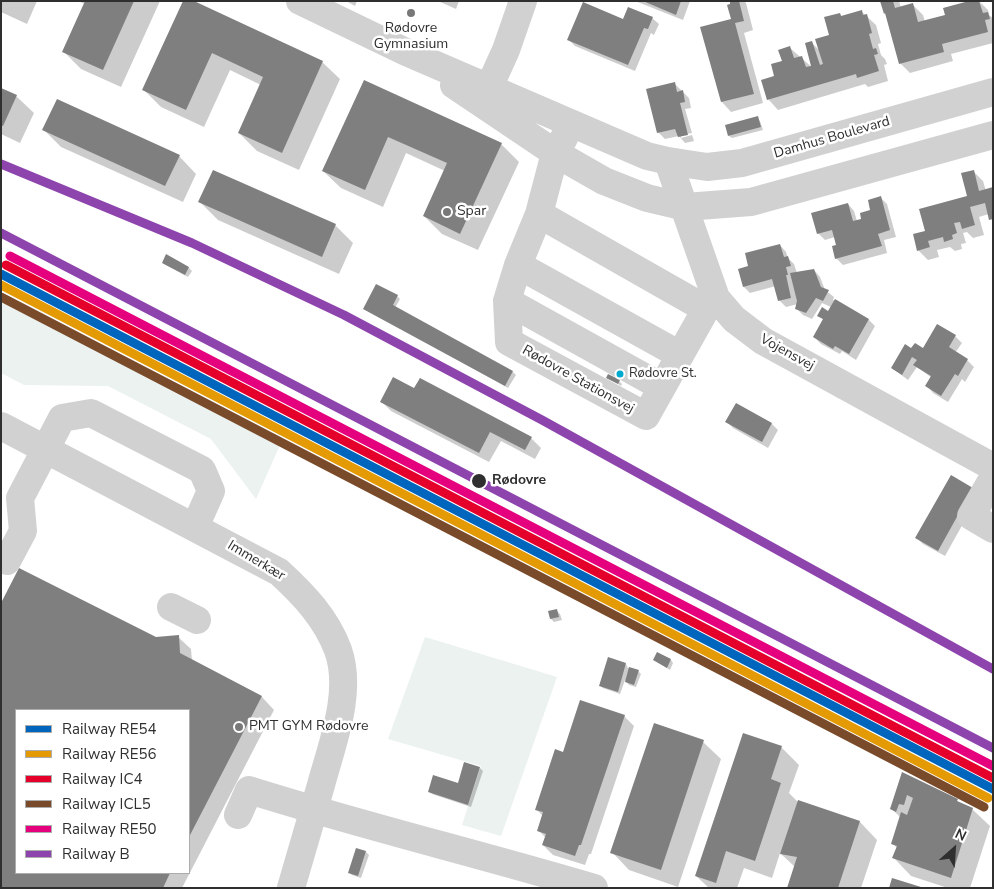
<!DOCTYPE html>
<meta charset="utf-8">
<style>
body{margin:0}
#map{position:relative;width:994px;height:889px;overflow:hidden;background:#fff;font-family:"Nunito Sans",sans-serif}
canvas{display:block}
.frame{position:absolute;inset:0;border:2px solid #2f2f2f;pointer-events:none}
.legend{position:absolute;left:15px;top:709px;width:175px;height:165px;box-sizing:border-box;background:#fff;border:1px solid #acacac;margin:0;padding:6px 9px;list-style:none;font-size:15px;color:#2f2f2f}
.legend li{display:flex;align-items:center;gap:10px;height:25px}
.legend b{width:25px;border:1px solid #acacac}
.north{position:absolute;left:929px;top:824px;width:50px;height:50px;-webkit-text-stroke:4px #fff;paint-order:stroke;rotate:26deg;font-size:14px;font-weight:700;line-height:20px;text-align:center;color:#2f2f2f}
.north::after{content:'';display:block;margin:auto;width:18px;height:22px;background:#2f2f2f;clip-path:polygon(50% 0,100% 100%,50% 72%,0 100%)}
</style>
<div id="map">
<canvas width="994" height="889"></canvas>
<div class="frame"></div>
<ul class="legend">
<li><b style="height:6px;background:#0065bd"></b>Railway RE54</li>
<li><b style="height:6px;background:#e39a05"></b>Railway RE56</li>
<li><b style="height:6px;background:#e4002b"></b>Railway IC4</li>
<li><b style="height:6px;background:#7a4b2a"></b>Railway ICL5</li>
<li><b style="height:6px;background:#e5007d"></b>Railway RE50</li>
<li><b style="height:6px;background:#8e44ad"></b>Railway B</li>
</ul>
<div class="north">N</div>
</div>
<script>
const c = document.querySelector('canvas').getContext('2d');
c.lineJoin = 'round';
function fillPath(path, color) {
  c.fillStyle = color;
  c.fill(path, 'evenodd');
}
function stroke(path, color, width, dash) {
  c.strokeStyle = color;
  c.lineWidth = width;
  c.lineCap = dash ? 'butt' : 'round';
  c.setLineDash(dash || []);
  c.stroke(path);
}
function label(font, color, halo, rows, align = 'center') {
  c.font = font + ' "Nunito Sans",sans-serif';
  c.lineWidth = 5;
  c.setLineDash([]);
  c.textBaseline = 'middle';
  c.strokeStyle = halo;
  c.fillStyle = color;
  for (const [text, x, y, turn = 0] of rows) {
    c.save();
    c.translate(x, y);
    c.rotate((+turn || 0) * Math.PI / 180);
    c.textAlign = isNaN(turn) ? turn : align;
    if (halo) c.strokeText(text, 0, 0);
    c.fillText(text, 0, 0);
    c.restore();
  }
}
fillPath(new Path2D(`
 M1 298 281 443 256 499 211 439 108 386 24 385 1 373Z
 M425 637 557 677 501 836 462 825 481 766 388 739Z`), '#ebf2f0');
fillPath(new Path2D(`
 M1 1H37L27 24 1 12Z
 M78 1H160L121 87 81 69 63 51 85 4Z
 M184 1 322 62 340 79 299 170 257 151 239 133 261 85 230 70 204 127 161 107 144 90Z
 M346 1H357L355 6Z
 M438 1H459L456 9Z
 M635 1H690L683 20Z
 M731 1H744L746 3 753 30 744 33 763 103 731 112 722 102 733 20Z
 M882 1H899L901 8 913 5 923 15 925 22 947 16 974 1H979L988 10 989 15 993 18V43L951 54 953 61 910 73 900 63Z
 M861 11 876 25 881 43 878 44 881 55 885 59 887 64 884 65 888 81 868 87 865 84 778 110 769 100 763 81 776 77 790 48 814 69 812 43 820 51 830 36 840 14 842 17Z
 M652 18 659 24 654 35 651 33 635 71 575 46 569 40 624 20Z
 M365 81 501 144 519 162 478 250 442 234 424 216 445 171 406 153 383 207 341 188 323 171Z
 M674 83 689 98 691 108 685 109 692 133 681 135V138L692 135 694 141 685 143 679 136 665 139 658 132Z
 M1 89 16 96 34 113 20 143 1 134Z
 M757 118 760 121 763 130 732 138 729 136Z
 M44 130 179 156 196 174 183 202 61 147Z
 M213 171 335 225 353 243 339 274 218 220 200 202Z
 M973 171 983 181 986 191 993 189V222L989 214 979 217 984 235 973 238 967 232 963 233 966 243 961 244 962 249 955 251 950 247 937 250 939 257 928 260 918 250 926 232 969 197Z
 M881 198 887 204 896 237 884 240 887 253 843 265 836 258 837 246 835 237 825 240 818 233 848 204 854 211 857 221 863 220 872 211Z
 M780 245 786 252 788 258 794 264 797 273 814 270 820 277 825 290 834 297 833 300 869 320 875 326 856 360 842 351 840 354 821 344 814 337 824 320 818 315 828 312 831 307 822 303 812 319 803 315 796 308 798 304 786 307 779 300 776 286 750 293 744 287 750 267Z
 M166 256 189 268 192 271 188 277 166 265 163 262Z
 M397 296 400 299 395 308 513 372 516 375 508 388 364 308Z
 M938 325 955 336 962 343 955 353 967 360 974 367 965 382 962 379 948 402 933 393 927 386 932 378 917 367 908 380 892 368 912 349H923Z
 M608 377 619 381 622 384 621 386Z
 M415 390 531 438 541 448 535 459 501 441 489 462 391 411 381 401Z
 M727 422 772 424 778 430 768 448 733 428Z
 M979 495 945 556 923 544 917 538Z
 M1 605 156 639 178 637 191 649 192 661 262 697 274 710 182 888H1ZM16 710H189V873H16Z
 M557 611 560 614 562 620 554 622 551 619 550 612Z
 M654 660H671L673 663 670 670Z
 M626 664 628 668 638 671 641 674 636 687 629 685 625 680 620 694 603 688 600 685Z
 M624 716 634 726 591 854H589L585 865 553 855 543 845 546 838 538 830 543 816 536 809 564 753Z
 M703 742 721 759 678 887 629 870 612 852Z
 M781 747 799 765 789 793 798 802 860 822 877 840 861 888H788L795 867 780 853 772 878 744 868 737 888H709L696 876Z
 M480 768 483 771 471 807 432 794 429 791 458 785Z
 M903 774 972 809 990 826 970 888H948L911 876 894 858 897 848 892 843 901 818 892 809Z
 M357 849 366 852 369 855 361 878 352 875 349 872Z`), '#0003');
fillPath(new Path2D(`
 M85 1H134L103 70 62 52Z
 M183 1H194L323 61 282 153 238 133 263 77 212 53 186 110 142 90Z
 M643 1H681L676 15Z
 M730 1H739L744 21 735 23 754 94 721 102 700 27 731 19 727 5 730 4Z
 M880 1H893L895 8 913 3 918 22 945 15 943 8 969 1H979L983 13 988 12 990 19 985 20 988 32 942 44 944 52 899 64 885 13 884 14Z
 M583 2 623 19 628 7 653 17 648 29 644 28 628 65 567 40Z
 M862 10 863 15 867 14 872 33 869 34 873 49 876 48 878 54 874 55 879 71 857 78 856 74 767 100 761 80 774 76 771 64 782 61 778 50 790 46 794 58 802 56 806 67 811 66 805 43 812 41 820 65 823 64 815 39 829 35 824 17 840 13 841 16Z
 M364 80 502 143 460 234 423 216 447 163 388 137 365 190 322 171Z
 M675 82 677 92 683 90 685 102 680 103 688 135 678 137 675 129 657 133 646 89Z
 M1 88 17 95 3 126 1 125Z
 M57 99 180 155 165 186 42 130Z
 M758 116 761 127 728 136 725 125Z
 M213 170 336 224 322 257 198 202Z
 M974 170 979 191 993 187V219L989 220 985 203 970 207 975 225 962 229 960 222 954 223 957 233 952 235 953 239 944 242 943 237 928 241 930 247 917 251 913 234 925 231 919 209 967 196 961 173Z
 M881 196 890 230 878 234 882 246 835 259 832 246 836 245 832 230 817 234 811 213 848 203 853 221 861 219 860 213 870 210 868 200Z
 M780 244 784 257 788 256 791 266 786 267 788 275H786L791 298 778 301 772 279 743 287 738 269 748 266 745 253Z
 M166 254 189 267 185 275 162 263Z
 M814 269 821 287 829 290 823 301 816 298 806 313 795 309 797 301 790 273Z
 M376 284 398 295 393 305 513 371 505 386 363 309Z
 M835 299 869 319 849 354 835 346 833 349 813 337 823 319 817 316 822 307 828 311Z
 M937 324 956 335 949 347 968 359 958 376 955 374 941 396 925 386 931 376 913 365 917 360 912 357 902 375 891 368 905 344 911 348 915 343 923 348Z
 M608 374 620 380 618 384 606 378Z
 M393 377 414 388 420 378 532 437 525 450 490 432 479 453 380 402Z
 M736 403 772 423 762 442 725 422Z
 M951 475 973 488 938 551 915 538Z
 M19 568 156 637 179 635 180 653 262 696 189 837V710H16V873H170L163 888H1V603Z
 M557 609 559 617 550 619 548 611Z
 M657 652 671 659 667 668 653 660Z
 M608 657 626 663 618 692 599 686Z
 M629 667 639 670 634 685 625 682Z
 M580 700 625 715 581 845H579L575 856 542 845 546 834 537 831 543 812 535 810 555 749 563 752Z
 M654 723 704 740 661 870 610 853Z
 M743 733 782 746 771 779 781 783 755 861 726 851 716 883 695 876Z
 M464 762 480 767 468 805 428 792 433 775 458 783Z
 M902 772 958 799 957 801 973 808 951 878 892 858 897 846 891 844 901 812 907 815 913 798 907 795 904 805 899 804 896 812 890 809Z
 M798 800 860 821 838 888H787L797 857 780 854Z
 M356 848 366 851 358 876 348 873Z
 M892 878 921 887V888H889Z`), '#7f7f7f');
stroke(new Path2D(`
 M300 1 406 52 647 156 668 161 707 167 742 163 993 92
 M454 85 555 153 604 181 647 198 685 207 751 202 993 135
 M482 103 506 50 523 1
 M564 138 555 153 539 214 518 265 507 301 509 342 646 416 706 309 716 298
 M668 161 716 298 734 319 763 341 993 467
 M539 214 706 309
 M518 265 680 355
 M507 301 662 387
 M1 426 279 572C304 595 326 618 338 650 353 692 332 744 321 785 311 819 301 853 291 888
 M993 478 971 516 993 529
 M7 561 23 531 20 498 62 418 91 413 202 470 211 491 195 527
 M171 607 197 620
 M238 815 249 790C363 826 480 854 594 888`), '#d1d1d1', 28);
stroke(new Path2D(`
 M1 274 993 789`), '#0065bd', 9);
stroke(new Path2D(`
 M1 285 988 798`), '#e39a05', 9);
stroke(new Path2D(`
 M6 265 993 778`), '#e4002b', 9);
stroke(new Path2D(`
 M1 297 984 807`), '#7a4b2a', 9);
stroke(new Path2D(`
 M10 256 993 766`), '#e5007d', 9);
stroke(new Path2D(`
 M1 164 192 243 344 315 542 420 993 669
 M1 233 993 748`), '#8e44ad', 9);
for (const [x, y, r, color] of [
 [411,13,5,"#787878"],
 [447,212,5,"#787878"],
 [620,374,4.5,"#00a9ce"],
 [479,481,8,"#2f2f2f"],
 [239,727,5,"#787878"]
]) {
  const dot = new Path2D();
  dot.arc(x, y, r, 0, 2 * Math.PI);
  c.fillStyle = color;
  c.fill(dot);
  stroke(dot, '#fff', 2);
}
label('13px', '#2f2f2f', '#fff', [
 ["Rødovre St.",629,374]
], 'left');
label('14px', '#2f2f2f', '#fff', [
 ["Rødovre",411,29,"center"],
 ["Gymnasium",411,45,"center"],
 ["Spar",457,212],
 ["PMT GYM Rødovre",249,727]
], 'left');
label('14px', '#2f2f2f', '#fff', [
 ["Damhus Boulevard",832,138,-16],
 ["Vojensvej",787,353,29],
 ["Rødovre Stationsvej",578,380,29],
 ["Immerkær",256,561,31]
]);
label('bold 14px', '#2f2f2f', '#fff', [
 ["Rødovre",492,481]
], 'left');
</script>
